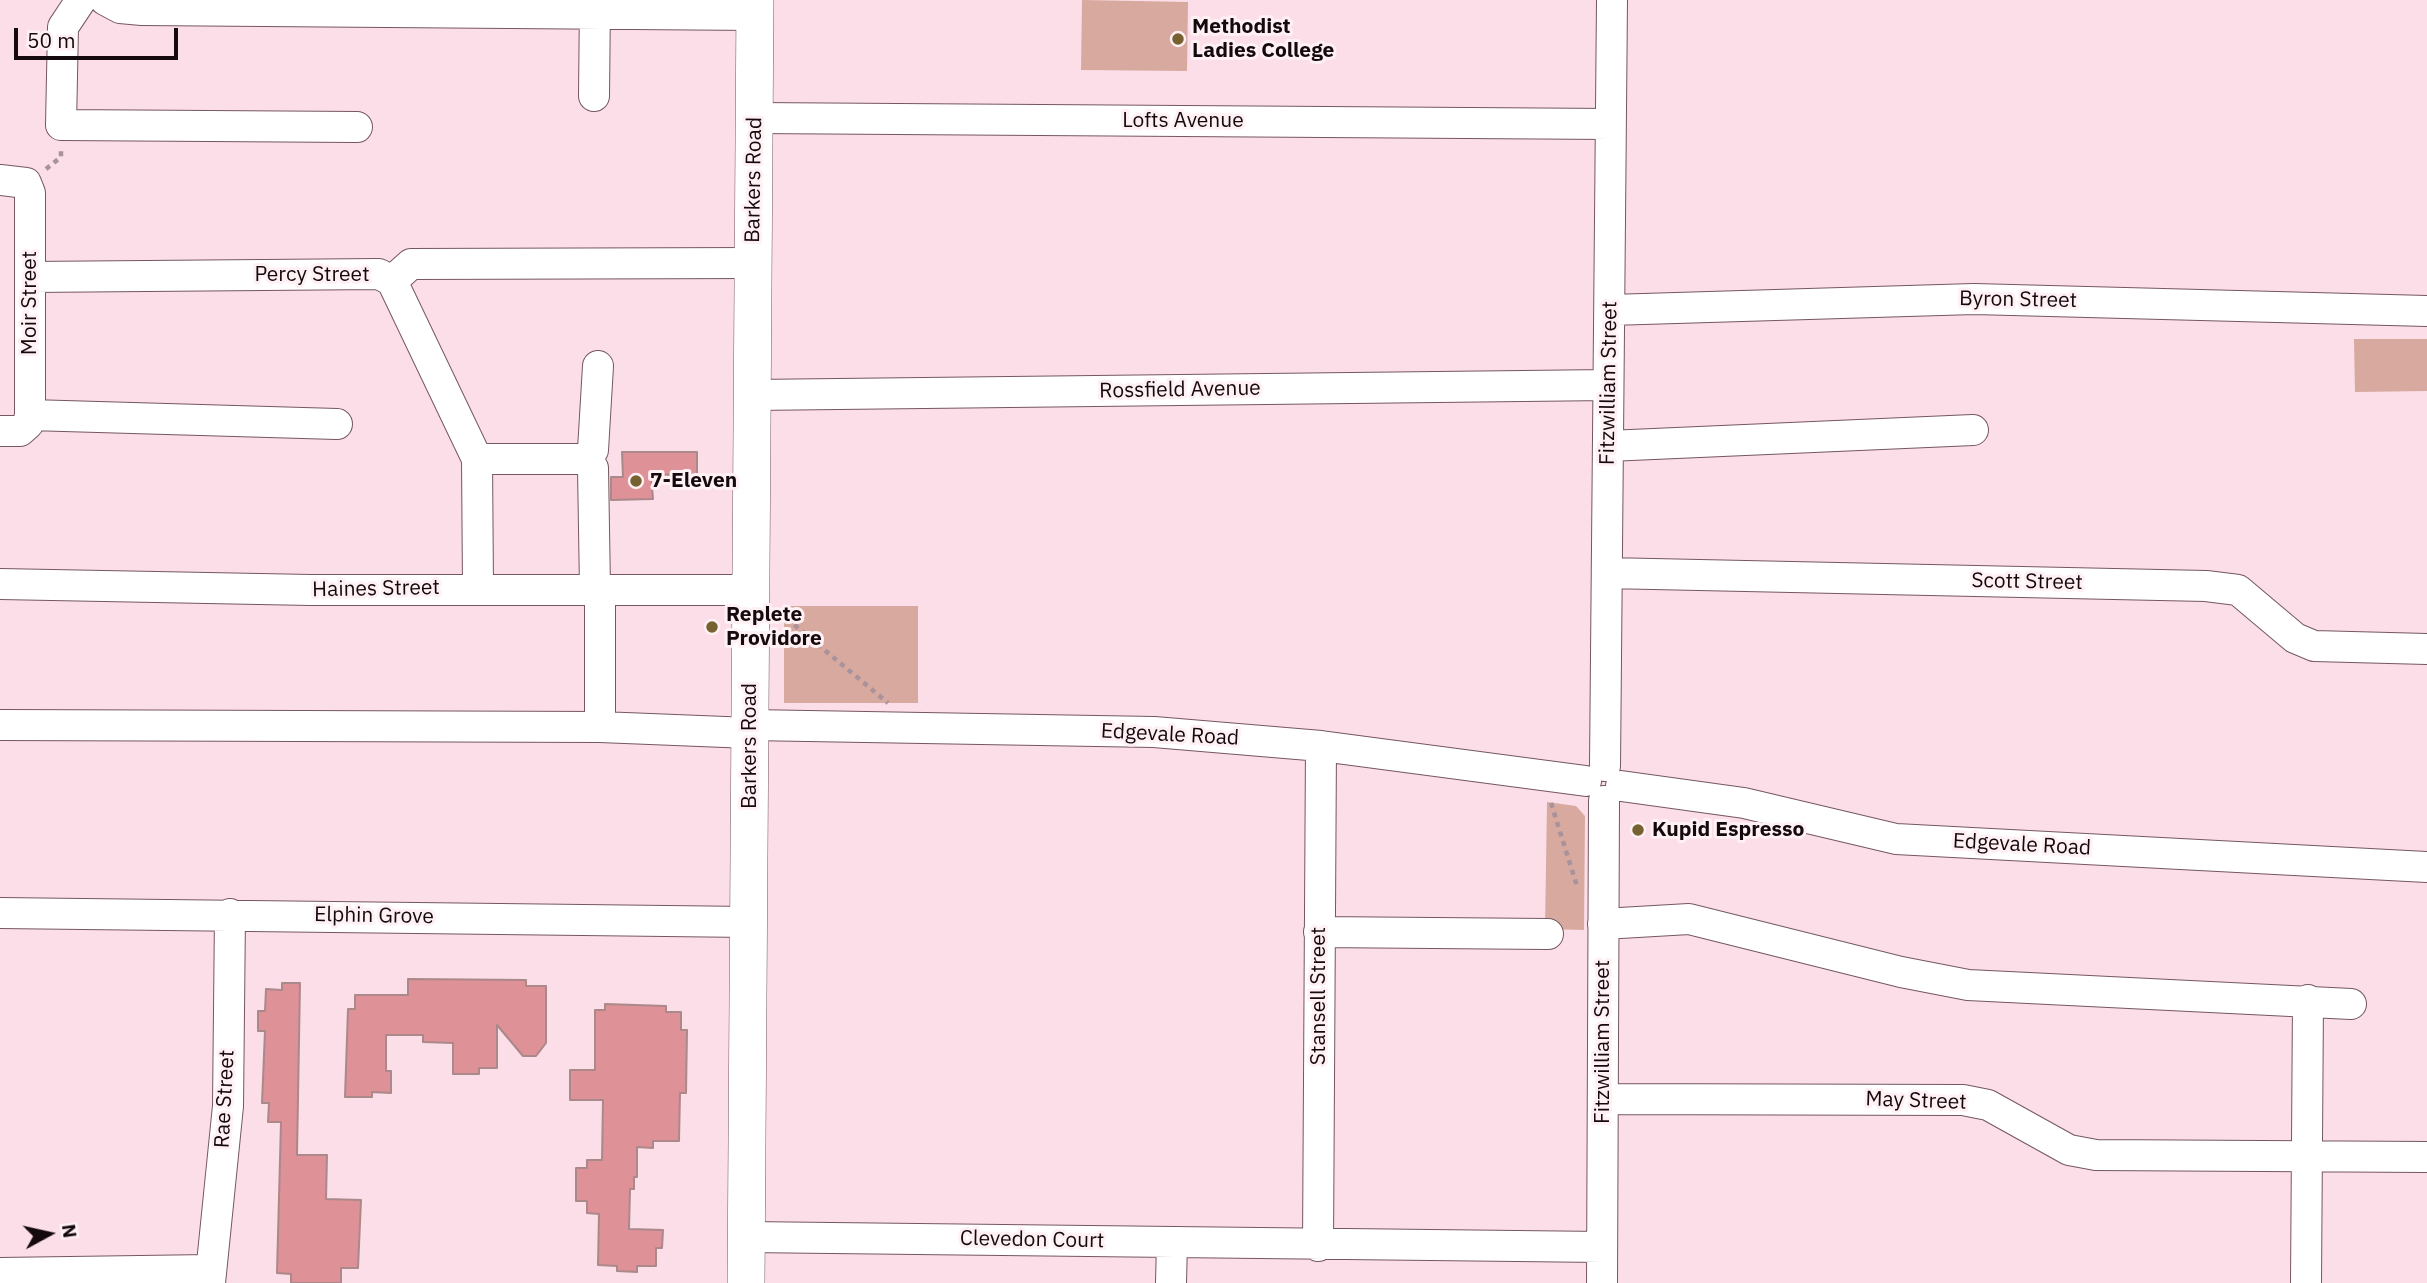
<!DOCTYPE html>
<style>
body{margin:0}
#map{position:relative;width:2427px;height:1283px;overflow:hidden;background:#fbdee8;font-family:"IBM Plex Sans",sans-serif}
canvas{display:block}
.north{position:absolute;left:14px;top:1199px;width:70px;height:70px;-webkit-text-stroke:5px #fff0f4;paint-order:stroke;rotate:82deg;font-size:19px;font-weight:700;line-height:28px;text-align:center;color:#14090d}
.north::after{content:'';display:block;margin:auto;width:24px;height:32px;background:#14090d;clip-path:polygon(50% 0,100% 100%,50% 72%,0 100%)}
.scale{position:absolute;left:14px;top:28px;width:164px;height:32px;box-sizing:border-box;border:4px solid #14090d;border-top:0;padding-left:9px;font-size:21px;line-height:24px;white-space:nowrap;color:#14090d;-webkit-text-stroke:5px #fff0f4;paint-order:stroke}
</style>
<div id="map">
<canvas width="2427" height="1283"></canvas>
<div class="north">N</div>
<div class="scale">50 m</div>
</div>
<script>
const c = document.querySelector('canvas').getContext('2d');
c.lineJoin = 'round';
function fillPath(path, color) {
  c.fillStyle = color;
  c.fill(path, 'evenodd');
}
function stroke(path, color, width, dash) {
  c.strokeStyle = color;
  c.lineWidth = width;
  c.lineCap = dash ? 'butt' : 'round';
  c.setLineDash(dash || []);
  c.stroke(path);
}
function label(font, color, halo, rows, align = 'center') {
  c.font = font + ' "IBM Plex Sans",sans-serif';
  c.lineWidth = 6;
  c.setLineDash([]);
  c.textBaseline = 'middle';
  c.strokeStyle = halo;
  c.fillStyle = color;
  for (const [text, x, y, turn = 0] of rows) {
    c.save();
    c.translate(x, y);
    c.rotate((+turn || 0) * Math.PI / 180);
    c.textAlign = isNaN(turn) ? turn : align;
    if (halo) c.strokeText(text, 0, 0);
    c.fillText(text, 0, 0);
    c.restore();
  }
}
fillPath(new Path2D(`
 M1082 0 1188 2 1187 71 1081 70Z
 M2354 339H2427V391L2355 392Z
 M784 606H918V703H784Z
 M1547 802 1576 806 1585 816 1584 930 1545 929Z`), '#d7a99f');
const building = new Path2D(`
 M622 452H697V476L651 474 653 499 611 500V477H623Z
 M408 979 526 980V986H546V1043L536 1056H523L497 1025V1068H479V1074H453V1043L423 1042V1035H386V1071H391V1093L372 1092V1097H345L348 1009H355V995H408Z
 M282 983H300L297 1155H327L326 1199 361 1200 358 1268H341V1283H291V1274L277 1273 281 1122H268L269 1103H262L265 1031H258V1011H265L266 989 282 990Z
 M605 1004 666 1006V1012H681V1030H687L686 1093H680L679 1141H653V1148L637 1147V1177H634V1189H630L629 1229 663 1230 662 1248H656V1266H637V1272L617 1271V1266L598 1265 599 1214 587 1213V1201H576V1168H587V1160H602L603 1100H570V1070H595V1010H605Z`);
fillPath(building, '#de9197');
stroke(building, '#ab888a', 2);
const minor = new Path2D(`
 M81 0 63 27 61 125 357 127
 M105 0 120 8 142 10 755 15
 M594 96 595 0
 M755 118 1610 124
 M0 180 26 183 30 193V415L28 424 20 431H0
 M30 277 379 274 392 281 477 459 478 588
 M392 281 411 264 753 263
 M1610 310 1974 299 2427 311
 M753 395 1608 385
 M30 415 337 424
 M1608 446 1973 430
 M477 459H584L593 468 595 589
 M584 459 593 450 598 366
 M1607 573 2206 586 2238 590 2295 638 2314 646 2427 649
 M0 584 311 590H751
 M0 725 600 727 750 733
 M750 725 1154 732 1321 746 1586 781
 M600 727V591
 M1605 766 1612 0
 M1621 786 1744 803 1896 839 2427 867
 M0 913 749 922
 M1603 924 1689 919 1901 972 1968 985 2351 1004
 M1319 932 1548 934
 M1603 1099 1963 1100 1988 1105 2069 1150 2096 1155 2427 1157
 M746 1237 1602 1247
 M1318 1246 1321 746
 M0 1273 210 1270
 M210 1283 228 1106 230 914
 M1171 1283 1172 1242
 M1602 1283 1604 801
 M2306 1283 2308 1000`);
const major = new Path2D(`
 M746 1283 755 0`);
stroke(minor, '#755761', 32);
stroke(major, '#755761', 38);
stroke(new Path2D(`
 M46 169 61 157V150
 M779 612 888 703
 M1551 803 1577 886`), '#a9929a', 4.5, [5, 5]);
stroke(minor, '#fff', 30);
stroke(major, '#fff', 37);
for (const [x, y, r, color] of [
 [1178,39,7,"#766231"],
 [636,481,7,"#766231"],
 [712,627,7,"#766231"],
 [1638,830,7,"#766231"]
]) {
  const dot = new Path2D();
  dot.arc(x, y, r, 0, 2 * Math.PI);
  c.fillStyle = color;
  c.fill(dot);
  stroke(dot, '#fff0f4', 2.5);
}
label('bold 21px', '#14090d', '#fff0f4', [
 ["Methodist",1192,27],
 ["Ladies College",1192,51],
 ["7-Eleven",650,481],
 ["Replete",726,615],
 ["Providore",726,639],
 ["Kupid Espresso",1652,830]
], 'left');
label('21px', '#14090d', '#fff0f4', [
 ["Lofts Avenue",1183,121],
 ["Barkers Road",754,180,-89],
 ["Percy Street",312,275],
 ["Byron Street",2018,300,1],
 ["Moir Street",30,303,-90],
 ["Fitzwilliam Street",1609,383,-89],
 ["Rossfield Avenue",1180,390,-1],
 ["Scott Street",2027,582,1],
 ["Haines Street",376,589,-1],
 ["Edgevale Road",1170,735,3],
 ["Barkers Road",750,746,-90],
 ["Edgevale Road",2022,845,3],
 ["Elphin Grove",374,916,1],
 ["Stansell Street",1319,996,-90],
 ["Fitzwilliam Street",1603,1042,-90],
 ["Rae Street",225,1099,-87],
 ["May Street",1916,1101,2],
 ["Clevedon Court",1032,1240,1]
]);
</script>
